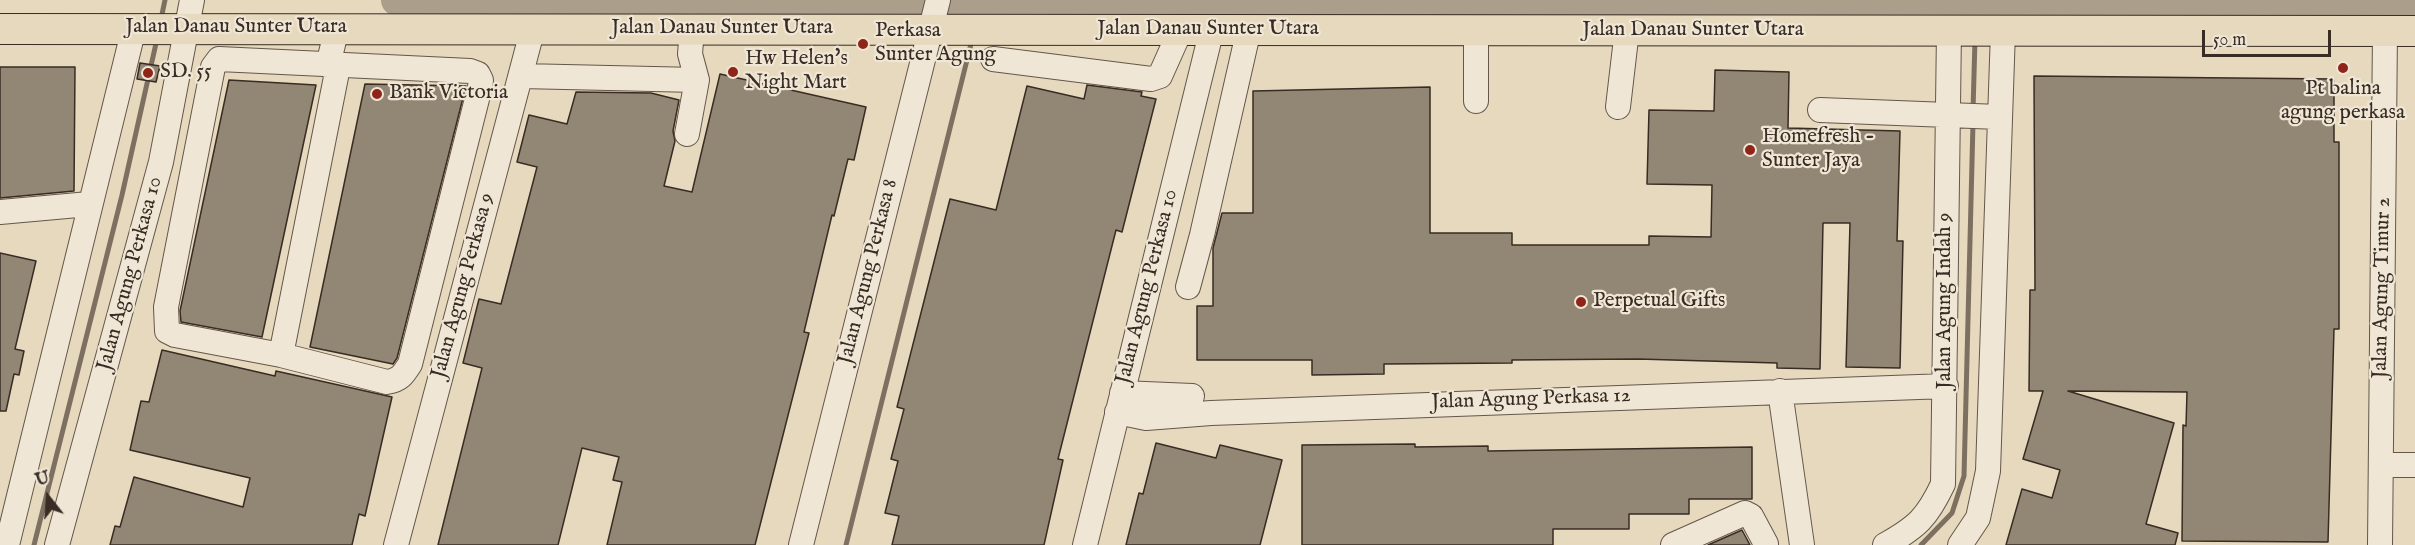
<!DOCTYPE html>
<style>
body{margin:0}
#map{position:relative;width:2415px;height:545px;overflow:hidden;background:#e6d9be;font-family:"IM FELL English",serif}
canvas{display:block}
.north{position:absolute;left:18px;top:467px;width:60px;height:60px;-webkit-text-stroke:4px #efe6d5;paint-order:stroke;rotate:343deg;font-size:16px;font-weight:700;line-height:24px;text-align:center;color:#382c24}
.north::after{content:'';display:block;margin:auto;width:21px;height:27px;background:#382c24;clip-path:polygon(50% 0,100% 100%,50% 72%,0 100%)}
.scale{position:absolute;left:2202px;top:30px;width:129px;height:27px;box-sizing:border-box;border:3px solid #382c24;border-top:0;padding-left:8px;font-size:18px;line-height:21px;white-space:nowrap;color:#382c24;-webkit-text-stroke:4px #efe6d5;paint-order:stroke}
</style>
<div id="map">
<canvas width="2415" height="545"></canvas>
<div class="north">U</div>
<div class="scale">50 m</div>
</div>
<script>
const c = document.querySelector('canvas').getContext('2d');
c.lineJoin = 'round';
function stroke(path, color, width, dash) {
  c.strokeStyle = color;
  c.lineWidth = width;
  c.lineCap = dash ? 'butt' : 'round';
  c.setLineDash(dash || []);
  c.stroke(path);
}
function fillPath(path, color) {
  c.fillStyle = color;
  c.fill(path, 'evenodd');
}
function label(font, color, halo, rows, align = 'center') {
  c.font = font + ' "IM FELL English",serif';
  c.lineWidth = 4.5;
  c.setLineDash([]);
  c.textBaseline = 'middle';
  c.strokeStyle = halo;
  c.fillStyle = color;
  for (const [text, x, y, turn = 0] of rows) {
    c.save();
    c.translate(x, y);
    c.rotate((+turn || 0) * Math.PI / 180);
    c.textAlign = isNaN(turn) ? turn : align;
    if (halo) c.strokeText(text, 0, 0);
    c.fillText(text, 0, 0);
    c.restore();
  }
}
stroke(new Path2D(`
 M161 19 165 0
 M977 19 981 4
 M1975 21 1976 11
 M1973 111 1975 39
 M34 545 122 195 157 39
 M846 545 972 40
 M1921 545 1952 513 1964 476 1973 123`), '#7d7061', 5);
stroke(new Path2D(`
 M397 0 1130 5 1609 15 2415 8`), '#ab9e8a', 32);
const building = new Path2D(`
 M140 63 160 66 156 82 137 79Z
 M0 67H75L74 191 0 198Z
 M1715 70 1789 72 1788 128 1900 131 1897 241H1903L1900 368 1846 367 1850 223H1823L1820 369 1777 368V363L1638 359 1512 360V363L1384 364V374L1312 375V360H1197V306H1213V248L1222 213H1253V91L1430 87V233H1512V245H1649V236L1711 237 1712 185 1647 184 1649 110 1714 111Z
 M720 74 866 107 854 160 848 159 834 216 832 215 804 332 809 333 755 545H607L622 482 613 480 619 457 582 448 558 545H438L482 368 463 363 479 299 501 304 537 167 517 162 529 115 567 124 576 92 651 93 679 100 673 131 675 141 664 186 692 192Z
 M2034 76 2334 79V142H2339V329H2334L2328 542 2182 541 2183 425 2186 426 2187 392 2068 391 2174 423 2146 524 2178 533 2175 545H2006L2022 489 2052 498 2060 470 2023 459 2043 391H2029L2030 290H2035Z
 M229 80 316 85 262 337 181 322 180 311Z
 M365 84 466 86 397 358 393 364 310 347Z
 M1087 85 1142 92 1141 96 1156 99 1122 232 1116 230 1058 459 1063 460 1044 545H892L899 516 885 513 898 461 891 459 904 409 897 407 950 199 996 210 1027 86 1084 99Z
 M0 253 36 261 15 349 24 351 19 375 14 374 6 411H0Z
 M162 350 275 376 276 371 392 397 365 516 359 514 352 545H110L115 526 120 527 134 477 243 507 250 478 130 450 141 401 149 402Z
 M1156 443 1216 458 1220 445 1282 460 1260 545H1126L1139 493 1143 494Z
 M1415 444V447L1488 446V451L1752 447V499H1689V514H1629V529H1553V545H1302V445Z
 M1742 530 1750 545H1708Z`);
fillPath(building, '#928674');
stroke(building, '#382c24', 1.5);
const minor = new Path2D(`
 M1476 32V101
 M219 59 470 71 478 74 481 80 480 87 410 364C403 375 400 380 387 382L281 355 175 335 167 331 166 307 213 67Z
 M993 59 1151 79 1160 76 1181 29
 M521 76 697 80
 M1618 107 1627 30
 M1820 110 1999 117
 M687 134 697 80 690 54 692 29
 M0 212 89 204
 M1188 287 1202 235 1249 29
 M281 355 336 77 330 57 337 28
 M1780 391 1802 545
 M1122 393 1192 396
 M1117 412 1146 418 1211 413 1946 386
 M2381 465H2415
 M7 545 134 28
 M57 545 161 162 192 0
 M396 545 533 28
 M801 545 938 0
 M1085 545 1212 29
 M1673 545 1745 513 1751 516 1766 544
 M1885 545C1917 527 1927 518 1943 484L1949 30
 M1960 545 1978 518 1988 471 2003 31
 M2380 545 2385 31`);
const major = new Path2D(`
 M0 29 2415 31`);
stroke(minor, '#64574a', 26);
stroke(major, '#382c24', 32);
stroke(minor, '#efe6d5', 24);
stroke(major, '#e6d9be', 30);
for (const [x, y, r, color] of [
 [863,44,6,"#8f2418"],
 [2343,68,6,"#8f2418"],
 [733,72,6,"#8f2418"],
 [148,73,6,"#8f2418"],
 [377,94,6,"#8f2418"],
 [1750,150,6,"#8f2418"],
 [1581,302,6,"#8f2418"]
]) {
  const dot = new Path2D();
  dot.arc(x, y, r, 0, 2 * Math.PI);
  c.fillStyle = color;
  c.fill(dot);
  stroke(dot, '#efe6d5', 2);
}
label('21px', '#382c24', '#efe6d5', [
 ["Jalan Danau Sunter Utara",236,28],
 ["Jalan Danau Sunter Utara",722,29],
 ["Jalan Danau Sunter Utara",1208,30],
 ["Jalan Danau Sunter Utara",1693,31],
 ["Jalan Agung Perkasa 8",869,272,-76],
 ["Jalan Agung Perkasa 10",131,274,-75],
 ["Jalan Agung Perkasa 9",464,286,-75],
 ["Jalan Agung Perkasa 10",1148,287,-76],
 ["Jalan Agung Timur 2",2383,288,-89],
 ["Jalan Agung Indah 9",1946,301,-90],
 ["Jalan Agung Perkasa 12",1531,400,-2]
]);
label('21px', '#382c24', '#efe6d5', [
 ["Perkasa",875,32],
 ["Sunter Agung",875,56],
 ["Hw Helen's",745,60],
 ["Night Mart",745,84],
 ["SD. 55",160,73],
 ["Pt balina",2343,90,"center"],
 ["agung perkasa",2343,114,"center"],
 ["Bank Victoria",389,94],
 ["Homefresh -",1762,138],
 ["Sunter Jaya",1762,162],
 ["Perpetual Gifts",1593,302]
], 'left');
</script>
